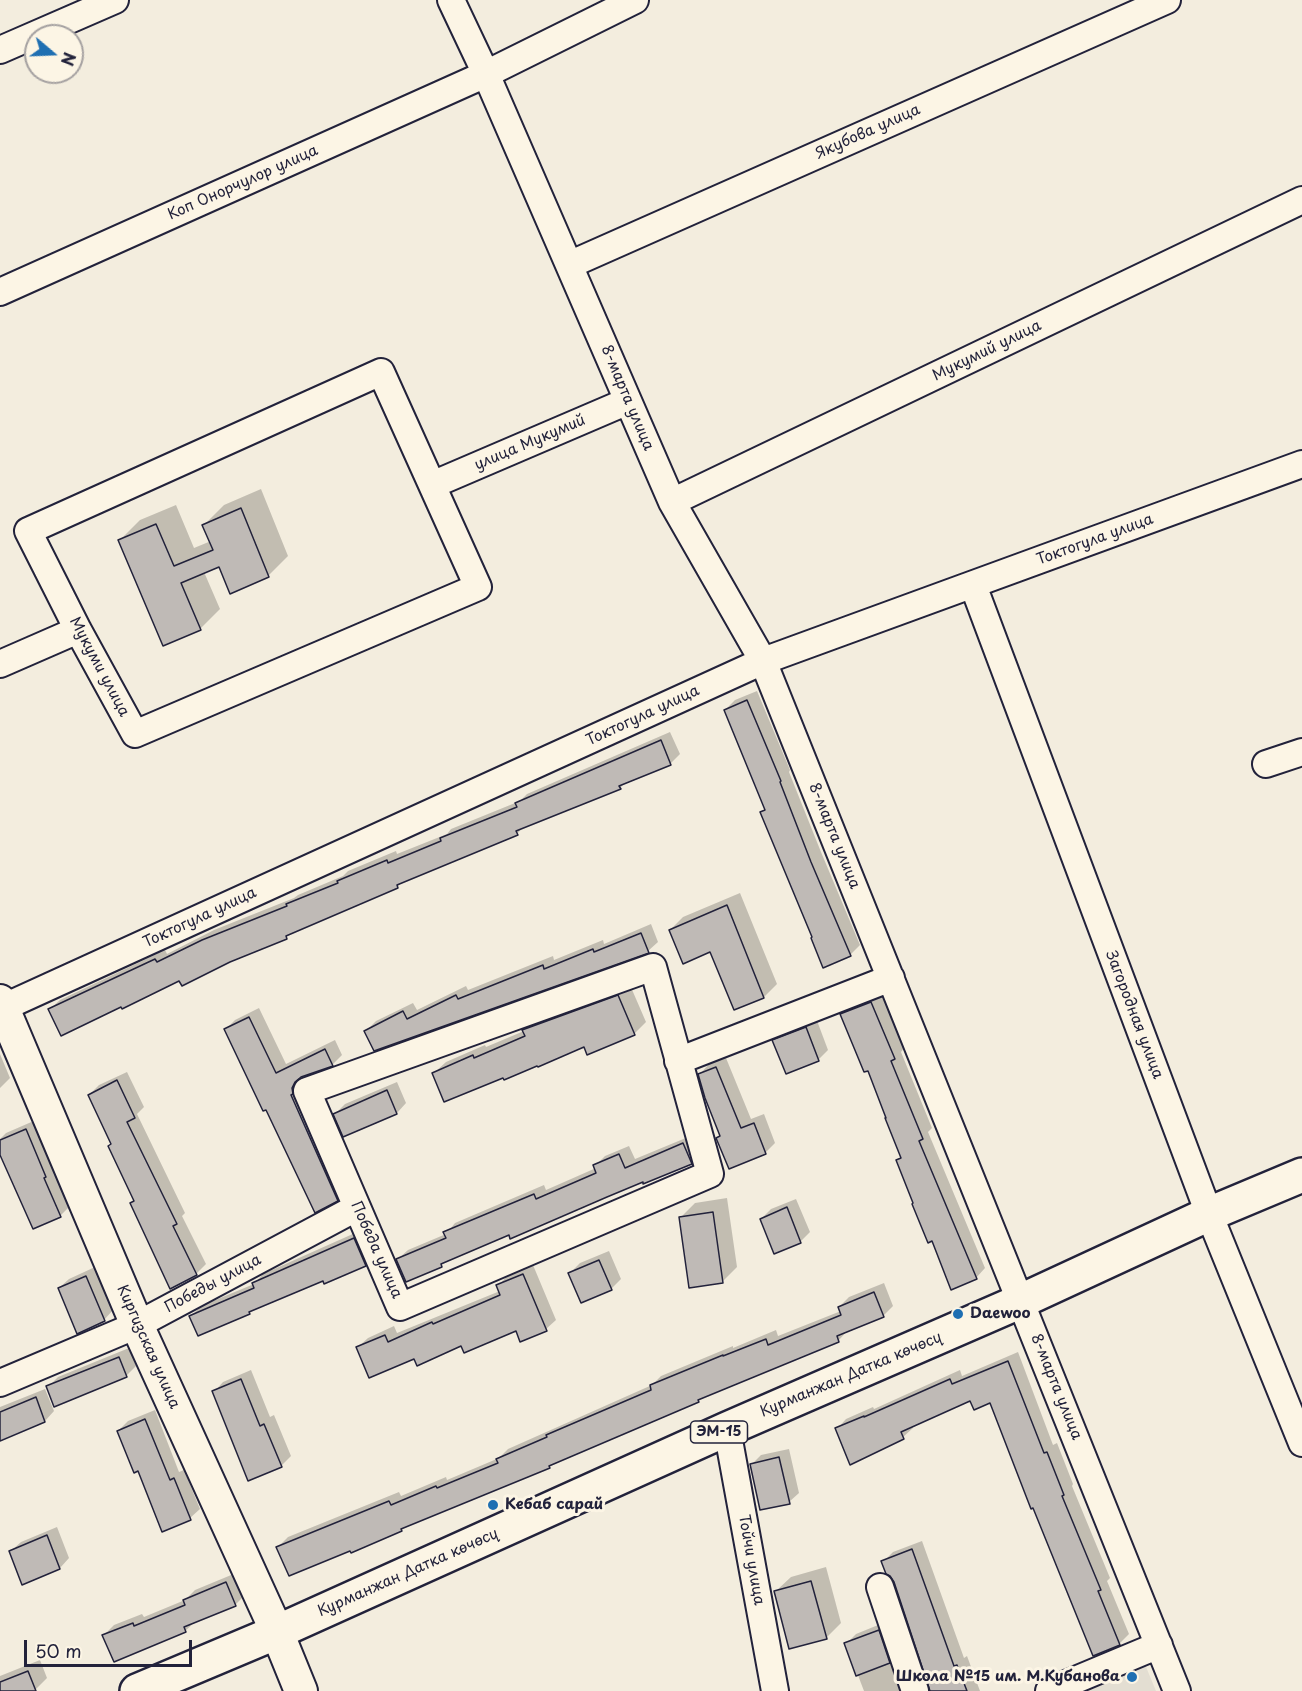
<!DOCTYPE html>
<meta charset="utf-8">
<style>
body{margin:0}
#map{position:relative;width:1302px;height:1691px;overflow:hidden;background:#f3edde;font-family:"Playpen Sans",sans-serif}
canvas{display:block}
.north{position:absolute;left:24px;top:24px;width:60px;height:60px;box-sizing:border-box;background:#fcf5e5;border:2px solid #a5a1a1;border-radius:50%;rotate:109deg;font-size:16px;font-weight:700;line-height:24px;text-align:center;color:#22223b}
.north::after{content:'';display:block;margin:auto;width:21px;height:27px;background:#1f6fb2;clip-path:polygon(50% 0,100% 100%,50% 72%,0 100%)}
.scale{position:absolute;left:24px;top:1640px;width:168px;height:27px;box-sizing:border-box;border:3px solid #22223b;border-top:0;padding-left:8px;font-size:18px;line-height:21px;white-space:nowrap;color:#22223b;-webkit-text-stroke:4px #fcf5e5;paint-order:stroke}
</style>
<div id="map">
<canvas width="1302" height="1691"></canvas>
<div class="north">N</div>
<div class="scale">50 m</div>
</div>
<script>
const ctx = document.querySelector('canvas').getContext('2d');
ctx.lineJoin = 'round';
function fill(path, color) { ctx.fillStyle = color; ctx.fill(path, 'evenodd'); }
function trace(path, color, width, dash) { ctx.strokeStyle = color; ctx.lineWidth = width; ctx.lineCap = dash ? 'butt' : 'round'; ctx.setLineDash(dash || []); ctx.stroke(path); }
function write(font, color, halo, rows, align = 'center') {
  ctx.font = font + ' "Playpen Sans",sans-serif'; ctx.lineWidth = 6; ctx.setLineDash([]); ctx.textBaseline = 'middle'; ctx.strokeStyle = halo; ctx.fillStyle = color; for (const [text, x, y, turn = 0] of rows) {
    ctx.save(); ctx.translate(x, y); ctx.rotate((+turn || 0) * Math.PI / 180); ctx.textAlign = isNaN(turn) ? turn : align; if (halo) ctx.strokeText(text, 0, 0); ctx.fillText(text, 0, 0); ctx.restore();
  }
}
fill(new Path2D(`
 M 1144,1662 L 1156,1691 L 1082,1691 Z`), '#e3ded2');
fill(new Path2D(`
 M 261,489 L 288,556 L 268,576 L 220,565 L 204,572 L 220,609 L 200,629 L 120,540 L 140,520 L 176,505 L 194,548 L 211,541 L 204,525 L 224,505 Z
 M 757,691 L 790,770 L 789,772 L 821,852 L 860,945 L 850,955 L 814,937 L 762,812 L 766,808 L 725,710 L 735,700 Z
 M 670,732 L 680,754 L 670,764 L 625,783 L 620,788 L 524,826 L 517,834 L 403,881 L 397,887 L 292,932 L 286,937 L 180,979 L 50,1009 L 60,1000 L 165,950 L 167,954 L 214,930 L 294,898 L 298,895 L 343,876 L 348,871 L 396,851 L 397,854 L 447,834 L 451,829 L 520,801 L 527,794 Z
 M 740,893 L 777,984 L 764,997 L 735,1009 L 711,950 L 670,930 L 683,917 Z
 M 651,924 L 658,942 L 648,951 L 366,1031 L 376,1021 L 413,1003 L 417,1010 L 466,986 L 468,990 L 553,956 L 554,960 L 603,940 L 604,944 Z
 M 630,985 L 646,1022 L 634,1034 L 585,1045 L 434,1073 L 446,1062 L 485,1045 L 486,1047 L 524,1031 L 535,1019 Z
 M 881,993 L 904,1048 L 901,1052 L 932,1128 L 928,1132 L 985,1268 L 976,1278 L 933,1239 L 897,1160 L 902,1156 L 868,1069 L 842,1014 L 852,1004 Z
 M 259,1008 L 286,1064 L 335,1040 L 342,1055 L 332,1065 L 302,1075 L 301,1077 L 302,1083 L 347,1190 L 337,1199 L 267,1108 L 225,1030 L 235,1020 Z
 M 816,1018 L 828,1050 L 819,1059 L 787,1072 L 774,1041 L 784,1031 Z
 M 0,1054 L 10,1078 L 0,1088 Z
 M 726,1058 L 751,1119 L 764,1114 L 775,1143 L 765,1153 L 721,1135 L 700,1074 L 709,1064 Z
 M 127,1072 L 144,1107 L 137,1114 L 185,1213 L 182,1216 L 206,1264 L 196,1274 L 135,1200 L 113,1143 L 89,1095 L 99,1085 Z
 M 397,1082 L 406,1103 L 397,1113 L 344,1135 L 335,1114 L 345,1104 Z
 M 36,1120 L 70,1206 L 60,1216 L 0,1151 L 0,1139 L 6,1133 Z
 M 693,1135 L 701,1153 L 691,1163 L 510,1233 L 448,1259 L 441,1265 L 398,1259 L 408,1250 L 446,1234 L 455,1223 L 544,1185 L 546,1190 L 596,1168 L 595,1166 L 605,1156 L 629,1146 L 635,1159 Z
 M 727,1198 L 737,1267 L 722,1282 L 680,1218 L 695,1203 Z
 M 796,1199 L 810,1232 L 800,1242 L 761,1219 L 771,1209 Z
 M 364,1229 L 375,1255 L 365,1265 L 323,1279 L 254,1308 L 249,1313 L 191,1316 L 201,1306 L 254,1284 L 263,1274 Z
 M 609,1251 L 621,1279 L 611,1289 L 570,1273 L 580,1263 Z
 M 533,1265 L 556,1320 L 546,1329 L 521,1340 L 516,1329 L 414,1357 L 358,1347 L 368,1338 L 394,1326 L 397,1333 L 500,1291 L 498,1286 L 507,1276 Z
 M 95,1267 L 113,1310 L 104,1320 L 59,1288 L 69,1279 Z
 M 884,1283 L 893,1306 L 884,1315 L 848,1330 L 839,1340 L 702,1397 L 698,1401 L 554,1462 L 549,1467 L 406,1525 L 401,1530 L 278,1547 L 288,1537 L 399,1492 L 401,1496 L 446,1477 L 447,1480 L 499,1458 L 508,1449 L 652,1385 L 661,1376 L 733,1346 L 733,1348 L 776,1330 L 778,1336 L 841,1311 L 839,1307 L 849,1297 Z
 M 129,1348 L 136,1366 L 126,1376 L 48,1387 L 58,1377 Z
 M 1018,1352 L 1053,1445 L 1057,1443 L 1073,1484 L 1072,1486 L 1110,1578 L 1107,1581 L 1129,1634 L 1119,1644 L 991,1401 L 971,1399 L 912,1425 L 913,1428 L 903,1437 L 851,1463 L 837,1429 L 846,1419 L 873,1407 L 874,1409 L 960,1370 L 962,1376 Z
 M 251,1370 L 270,1417 L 274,1415 L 291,1456 L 281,1466 L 214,1392 L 223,1382 Z
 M 45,1389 L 54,1411 L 45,1421 L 0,1439 L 0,1407 Z
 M 155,1410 L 179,1472 L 184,1470 L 200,1509 L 190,1518 L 139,1469 L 118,1431 L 128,1421 Z
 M 789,1449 L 799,1493 L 789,1502 L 752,1464 L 761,1455 Z
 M 57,1527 L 69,1558 L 60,1568 L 23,1583 L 11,1551 L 21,1542 Z
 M 922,1541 L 964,1658 L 967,1656 L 980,1691 L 931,1691 L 896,1582 L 883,1562 L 893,1552 Z
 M 826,1567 L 841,1623 L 826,1638 L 776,1591 L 791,1577 Z
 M 236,1573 L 245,1595 L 235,1605 L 195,1622 L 185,1631 L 104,1635 L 114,1625 L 142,1614 L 144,1617 L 185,1600 L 195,1590 Z
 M 888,1621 L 913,1691 L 864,1691 L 846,1644 L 856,1634 Z
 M 40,1660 L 47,1678 L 35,1690 L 0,1691 L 0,1676 Z`), '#0003');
const building = new Path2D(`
 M 241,508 L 269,577 L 230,594 L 219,567 L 181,583 L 201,630 L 163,646 L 118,540 L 156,524 L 174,566 L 213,550 L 202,525 Z
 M 747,700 L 781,781 L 780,782 L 811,862 L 851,956 L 823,968 L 811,938 L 812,937 L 760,812 L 765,810 L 724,710 Z
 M 661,740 L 671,765 L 619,786 L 621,789 L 516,831 L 518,835 L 397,885 L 398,888 L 286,936 L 287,939 L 230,962 L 182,986 L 179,981 L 122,1009 L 121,1007 L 61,1036 L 48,1009 L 155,959 L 157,962 L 202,940 L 287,906 L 286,904 L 338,883 L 337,881 L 387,860 L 388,863 L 441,841 L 440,838 L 517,807 L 515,803 Z
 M 727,905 L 764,998 L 734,1010 L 710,952 L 683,964 L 669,930 Z
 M 641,933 L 649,953 L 374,1051 L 364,1031 L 403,1011 L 407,1019 L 456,995 L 458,999 L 543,965 L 544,969 L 593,949 L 594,952 Z
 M 618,995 L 635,1035 L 587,1055 L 584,1047 L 538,1067 L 537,1066 L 504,1080 L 503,1078 L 444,1102 L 432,1073 L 473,1055 L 474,1058 L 525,1036 L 522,1030 Z
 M 871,1002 L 895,1059 L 891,1061 L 923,1139 L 919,1141 L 977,1279 L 951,1290 L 932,1241 L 928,1243 L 912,1204 L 913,1203 L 896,1160 L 901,1158 L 885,1118 L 886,1118 L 868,1071 L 864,1072 L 840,1014 Z
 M 249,1017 L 276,1073 L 325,1049 L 333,1066 L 301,1077 L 295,1082 L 292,1088 L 293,1094 L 291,1095 L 338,1201 L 315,1213 L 266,1110 L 263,1111 L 224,1029 Z
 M 806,1027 L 819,1061 L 786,1074 L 772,1040 Z
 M 716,1067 L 741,1128 L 754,1123 L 766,1154 L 729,1169 L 716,1138 L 720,1136 L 705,1098 L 698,1074 Z
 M 117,1080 L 135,1118 L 127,1122 L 177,1224 L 173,1226 L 197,1275 L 170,1289 L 130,1203 L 134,1201 L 108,1146 L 111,1144 L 88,1095 Z
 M 387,1090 L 397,1114 L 343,1137 L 333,1114 Z
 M 26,1129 L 46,1177 L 44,1178 L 61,1217 L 33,1229 L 0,1155 L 0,1140 Z
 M 683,1143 L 692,1164 L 643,1184 L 643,1182 L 607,1197 L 510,1239 L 509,1235 L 441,1264 L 442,1267 L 406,1282 L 396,1259 L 446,1238 L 443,1232 L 534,1194 L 536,1199 L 596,1173 L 593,1165 L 619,1154 L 625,1168 Z
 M 787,1207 L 801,1243 L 774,1254 L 760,1219 Z
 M 713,1212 L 723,1283 L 689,1288 L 679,1217 Z
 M 354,1238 L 366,1266 L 324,1284 L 323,1281 L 249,1312 L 250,1314 L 198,1336 L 189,1316 L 254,1288 L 252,1283 Z
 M 599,1260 L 612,1290 L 581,1303 L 568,1273 Z
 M 523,1274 L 547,1331 L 520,1342 L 516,1331 L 464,1353 L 461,1346 L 417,1366 L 414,1359 L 369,1378 L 356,1347 L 385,1335 L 388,1342 L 432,1322 L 433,1324 L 500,1295 L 496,1285 Z
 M 86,1276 L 105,1321 L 77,1334 L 58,1288 Z
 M 874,1292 L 884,1317 L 837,1336 L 839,1342 L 698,1400 L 699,1402 L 549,1466 L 550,1468 L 401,1529 L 402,1531 L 351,1553 L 350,1551 L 289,1576 L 276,1547 L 389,1501 L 391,1505 L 436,1486 L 437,1488 L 498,1463 L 496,1459 L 547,1437 L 546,1435 L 651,1390 L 650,1385 L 723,1355 L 723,1356 L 766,1339 L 768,1345 L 841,1315 L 838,1307 Z
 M 119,1357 L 127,1377 L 54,1407 L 46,1386 Z
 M 1008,1361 L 1044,1453 L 1047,1452 L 1064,1495 L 1062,1496 L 1101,1590 L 1098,1591 L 1120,1645 L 1093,1656 L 1033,1508 L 1031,1509 L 990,1403 L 974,1410 L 970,1401 L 901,1432 L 904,1439 L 850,1465 L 835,1428 L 864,1416 L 864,1417 L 950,1379 L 952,1384 Z
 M 241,1379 L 260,1426 L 264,1424 L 282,1467 L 248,1481 L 212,1391 Z
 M 36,1397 L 45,1422 L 0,1441 L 0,1412 Z
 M 145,1419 L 170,1480 L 174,1478 L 191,1520 L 162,1532 L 138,1471 L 134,1473 L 117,1431 Z
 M 779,1457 L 790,1504 L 760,1510 L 750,1464 Z
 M 47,1535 L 60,1569 L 22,1585 L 9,1551 Z
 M 912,1549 L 954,1666 L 957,1665 L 967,1691 L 930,1691 L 894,1582 L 890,1576 L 886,1574 L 881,1561 Z
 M 811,1581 L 827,1639 L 789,1649 L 774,1591 Z
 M 226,1582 L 236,1606 L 184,1627 L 186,1632 L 114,1662 L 102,1635 L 133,1623 L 134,1626 L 185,1605 L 183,1600 Z
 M 879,1630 L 890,1663 L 856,1676 L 844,1643 Z
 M 28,1671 L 36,1691 L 0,1691 L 0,1682 Z`);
fill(building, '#bfbab6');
trace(building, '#22223b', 1.5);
const minor = new Path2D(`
 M 451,0 L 486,74 L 672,502 L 763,661 L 1177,1691
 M 0,50 L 115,0
 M 569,265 L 1167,0
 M 0,292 L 486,74 L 635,0
 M 381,372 L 478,587 L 135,734 L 78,630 L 28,531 Z
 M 432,485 L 628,401
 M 672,502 L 1302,200
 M 973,585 L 1209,1214 L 1302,1443
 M 0,664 L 78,630
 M 1266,764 L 1302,752
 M 653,967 L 710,1174 L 400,1307 L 307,1091 Z
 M 0,1009 L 763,661 L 1302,464
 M 678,1061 L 891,978
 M 0,1383 L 137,1325 L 356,1208
 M 727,1429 L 775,1691
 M 880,1587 L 915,1691
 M 1049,1691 L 1159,1645`);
const tertiary = new Path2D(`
 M 0,1001 L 137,1325 L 277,1632 L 301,1691`);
const primary = new Path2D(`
 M 137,1691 L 277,1632 L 727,1429 L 1021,1301 L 1209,1214 L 1302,1175`);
trace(minor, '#22223b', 30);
trace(tertiary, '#22223b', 36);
trace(primary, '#22223b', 38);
trace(minor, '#fcf5e5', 26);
trace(tertiary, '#fcf5e5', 32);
trace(primary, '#fcf5e5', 33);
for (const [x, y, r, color] of [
 [958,1314,6,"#1f6fb2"],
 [493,1505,6,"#1f6fb2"],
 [1132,1677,6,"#1f6fb2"]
]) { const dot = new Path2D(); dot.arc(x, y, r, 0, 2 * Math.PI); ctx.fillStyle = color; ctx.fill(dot); trace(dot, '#fcf5e5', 2); }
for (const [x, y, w] of [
 [719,1432,57]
]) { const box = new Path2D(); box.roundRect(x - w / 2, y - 11, w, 22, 4.5); ctx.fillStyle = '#fcf5e5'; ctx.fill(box); trace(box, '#22223b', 1.5); }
write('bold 14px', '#22223b', null, [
 ["ЭМ-15",719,1432]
]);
write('15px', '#22223b', '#fcf5e5', [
 ["Якубова улица",868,132,-24],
 ["Коп Онорчулор улица",243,183,-24],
 ["Мукумий улица",987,351,-26],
 ["8-марта улица",627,398,67],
 ["улица Мукумий",530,443,-23],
 ["Токтогула улица",1095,540,-20],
 ["Мукуми улица",99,667,62],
 ["Токтогула улица",643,716,-25],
 ["8-марта улица",834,836,68],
 ["Токтогула улица",200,918,-25],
 ["Загородная улица",1134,1015,69],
 ["Победа улица",376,1250,66],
 ["Победы улица",213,1284,-28],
 ["Киргизская улица",148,1347,66],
 ["Курманжан Датка көчөсү",851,1375,-23],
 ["8-марта улица",1056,1387,68],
 ["Тойчи улица",751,1560,80],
 ["Курманжан Датка көчөсү",408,1573,-24]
]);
write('bold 15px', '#22223b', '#fcf5e5', [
 ["Daewoo",970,1314],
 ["Кебаб сарай",505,1505],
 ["Школа №15 им. М.Кубанова",1120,1677,"right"]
], 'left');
</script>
